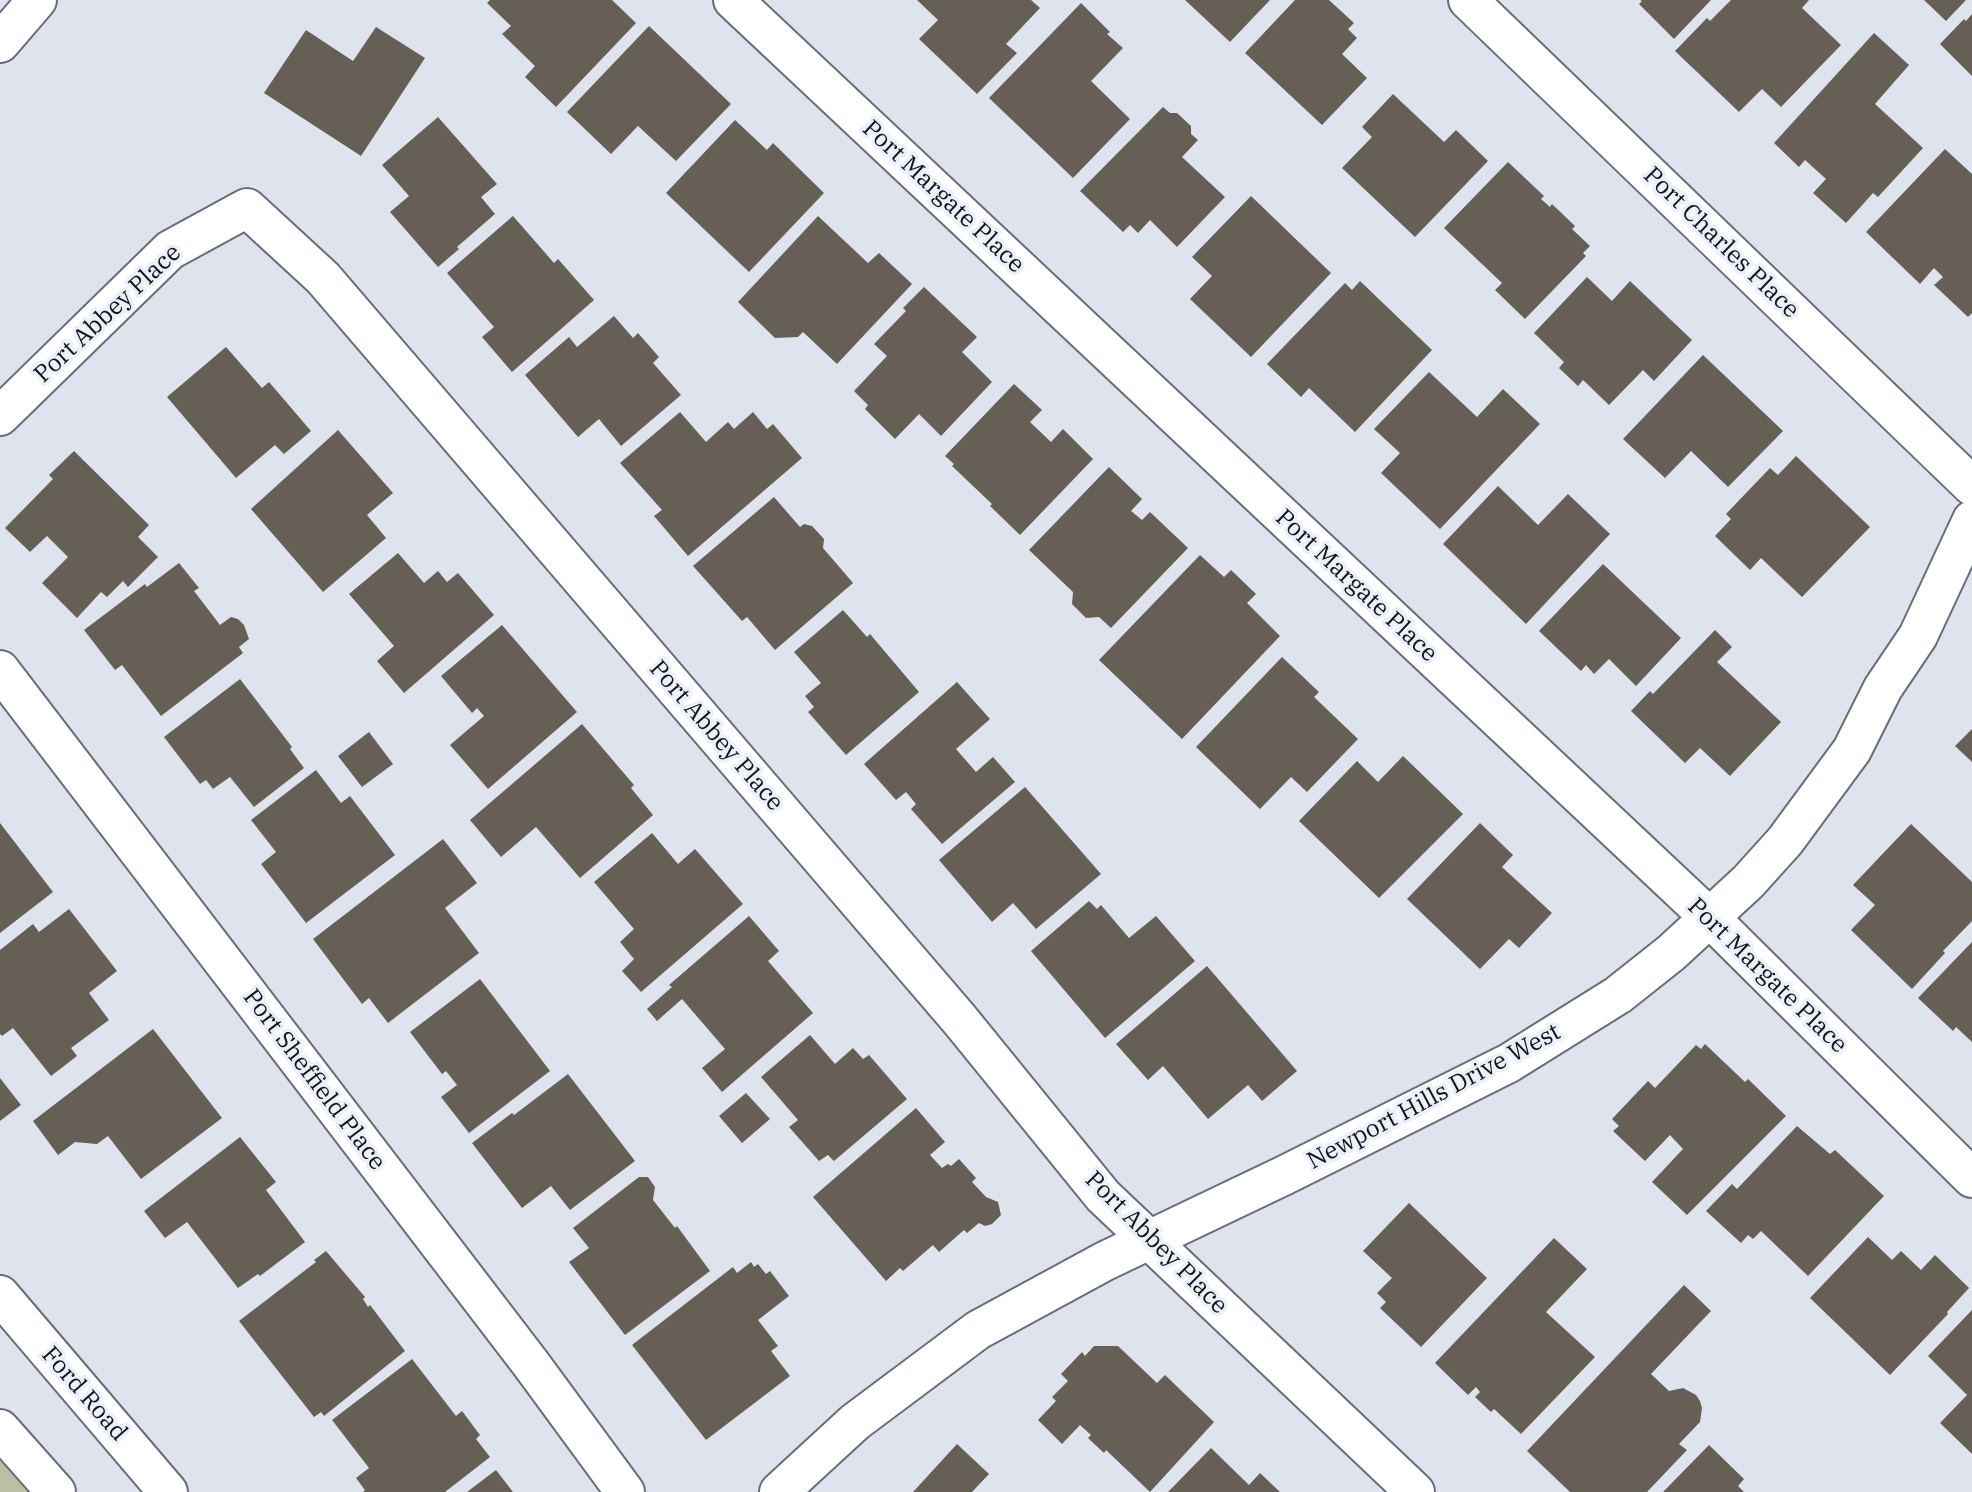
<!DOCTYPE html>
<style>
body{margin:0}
canvas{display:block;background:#dee3ee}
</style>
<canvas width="1972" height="1492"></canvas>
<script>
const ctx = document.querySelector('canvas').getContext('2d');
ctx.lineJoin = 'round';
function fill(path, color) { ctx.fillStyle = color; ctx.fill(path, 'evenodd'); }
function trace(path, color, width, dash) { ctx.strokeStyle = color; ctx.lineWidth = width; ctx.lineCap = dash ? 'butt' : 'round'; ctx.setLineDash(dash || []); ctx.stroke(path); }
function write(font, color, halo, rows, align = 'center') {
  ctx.font = font + ' "IBM Plex Serif",serif'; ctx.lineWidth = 7; ctx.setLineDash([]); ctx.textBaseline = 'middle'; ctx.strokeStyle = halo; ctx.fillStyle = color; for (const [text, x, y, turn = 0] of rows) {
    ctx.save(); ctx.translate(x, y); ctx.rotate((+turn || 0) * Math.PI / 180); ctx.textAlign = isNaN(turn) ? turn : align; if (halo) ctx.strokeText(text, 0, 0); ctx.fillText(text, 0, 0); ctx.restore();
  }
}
fill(new Path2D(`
 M 0,1451 L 34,1492 L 0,1492 Z`), '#bdbfa5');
fill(new Path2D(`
 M 490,0 L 612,0 L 636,23 L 556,107 L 525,77 L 535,66 L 502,34 L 511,26 L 487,3 Z
 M 917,0 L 1031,0 L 1040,8 L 1006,44 L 1017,53 L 977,94 L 919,39 L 938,20 Z
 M 1185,0 L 1270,0 L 1230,42 Z
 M 1295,0 L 1329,0 L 1354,23 L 1348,29 L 1357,38 L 1342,54 L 1367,78 L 1322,125 L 1245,53 Z
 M 1640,0 L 1711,0 L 1674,39 L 1639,4 L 1642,1 Z
 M 1731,0 L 1809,0 L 1802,8 L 1841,45 L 1781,107 L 1762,89 L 1739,112 L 1675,51 L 1707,18 L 1710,21 Z
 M 1924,0 L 1966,0 L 1946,21 Z
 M 1081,3 L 1110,32 L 1107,34 L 1123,48 L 1091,81 L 1130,119 L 1073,178 L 989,98 Z
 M 1972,14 L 1972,76 L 1940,44 L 1964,19 L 1966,21 Z
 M 649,26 L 731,104 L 676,161 L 638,126 L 611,154 L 567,112 Z
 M 376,27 L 425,58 L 361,156 L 264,93 L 306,30 L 353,61 Z
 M 1874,33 L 1909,65 L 1875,104 L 1923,148 L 1878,197 L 1873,193 L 1846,223 L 1813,193 L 1826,179 L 1805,160 L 1799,167 L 1774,143 Z
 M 1393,94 L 1444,142 L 1456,130 L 1488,161 L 1415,237 L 1342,168 L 1372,137 L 1362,127 Z
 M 1163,107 L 1170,113 L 1177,113 L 1191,126 L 1191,134 L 1198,140 L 1182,157 L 1225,197 L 1177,247 L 1150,220 L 1138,233 L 1130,225 L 1123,232 L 1080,191 Z
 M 438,117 L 497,184 L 481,197 L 495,214 L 457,247 L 459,249 L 438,267 L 390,212 L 409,196 L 382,165 Z
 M 735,120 L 767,150 L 773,143 L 824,193 L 749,272 L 666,193 Z
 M 1945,149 L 1972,174 L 1972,313 L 1968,317 L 1934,285 L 1943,277 L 1934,268 L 1920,284 L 1866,232 Z
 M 1508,162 L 1544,196 L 1541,199 L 1550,207 L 1552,204 L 1575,226 L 1572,229 L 1590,246 L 1583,253 L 1586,256 L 1525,319 L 1495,290 L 1502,283 L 1444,228 Z
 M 1251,196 L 1331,273 L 1251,357 L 1190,299 L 1212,276 L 1192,257 Z
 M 513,216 L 554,263 L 558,259 L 594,300 L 512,372 L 482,337 L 494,327 L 447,273 Z
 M 818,216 L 868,263 L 879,253 L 912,284 L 837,364 L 803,332 L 798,337 L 775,338 L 738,302 Z
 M 1587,277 L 1612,301 L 1630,281 L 1692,340 L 1654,381 L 1643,370 L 1609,405 L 1583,380 L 1578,386 L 1559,368 L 1564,362 L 1534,333 Z
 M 1360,281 L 1432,350 L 1355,432 L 1309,388 L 1301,397 L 1267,364 L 1345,283 L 1352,290 Z
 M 924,287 L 977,337 L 962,352 L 992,382 L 941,436 L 919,414 L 895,439 L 865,409 L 868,405 L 854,391 L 887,356 L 874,344 L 906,311 L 903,308 Z
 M 614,316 L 633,338 L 638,333 L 659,357 L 653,363 L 681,395 L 621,446 L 599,419 L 578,437 L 525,375 L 569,337 L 577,347 Z
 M 226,347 L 262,388 L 269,382 L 311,431 L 284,454 L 275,445 L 236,478 L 167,397 Z
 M 1703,355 L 1783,431 L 1728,487 L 1691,451 L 1665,478 L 1623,439 Z
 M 1429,372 L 1477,417 L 1503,389 L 1540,424 L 1440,529 L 1381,473 L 1400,453 L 1374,429 Z
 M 1014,384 L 1042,410 L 1030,422 L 1051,442 L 1063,429 L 1093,459 L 1020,535 L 990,506 L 992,504 L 952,466 L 954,464 L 945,456 Z
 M 680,412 L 706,442 L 728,422 L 734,429 L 753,412 L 767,429 L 773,424 L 802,458 L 688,556 L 654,516 L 662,510 L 620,463 Z
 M 338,430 L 393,493 L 367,515 L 386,538 L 323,592 L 251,509 Z
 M 74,451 L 149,525 L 138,537 L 158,557 L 128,587 L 123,581 L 107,597 L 101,592 L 77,618 L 42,583 L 68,557 L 47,536 L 30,552 L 5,528 L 53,479 L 49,475 Z
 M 1796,456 L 1870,527 L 1802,597 L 1761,558 L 1750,570 L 1715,536 L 1731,519 L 1726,514 L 1770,468 L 1778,475 Z
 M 1109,467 L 1142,499 L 1131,511 L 1142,520 L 1150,512 L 1188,548 L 1111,628 L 1099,617 L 1086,618 L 1072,604 L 1073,592 L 1029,550 Z
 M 1498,486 L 1538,525 L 1568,494 L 1610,534 L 1526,624 L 1443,544 Z
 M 774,497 L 800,527 L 804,524 L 812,526 L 824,539 L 823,548 L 853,583 L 775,650 L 747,617 L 742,621 L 693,566 Z
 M 398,553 L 424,583 L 438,571 L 447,582 L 458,573 L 494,615 L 404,693 L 377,661 L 394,646 L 349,594 Z
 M 1200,555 L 1224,577 L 1231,570 L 1256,594 L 1247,603 L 1280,636 L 1182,739 L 1099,660 Z
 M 179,563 L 199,588 L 194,591 L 220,625 L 231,617 L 238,619 L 244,625 L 249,639 L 239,647 L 243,653 L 161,716 L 122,665 L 115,670 L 84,630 L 145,584 L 147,587 Z
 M 1603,564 L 1681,638 L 1636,686 L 1609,659 L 1594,674 L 1586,665 L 1581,671 L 1539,631 Z
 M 843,610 L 867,637 L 870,634 L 919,692 L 846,755 L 808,712 L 814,707 L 805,696 L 821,683 L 794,652 Z
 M 502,625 L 577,712 L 488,789 L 450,745 L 484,716 L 477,708 L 472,713 L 441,676 Z
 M 1715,630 L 1732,647 L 1717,662 L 1781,722 L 1730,776 L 1700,748 L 1685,763 L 1631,711 L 1650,691 L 1653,694 Z
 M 1282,657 L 1319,692 L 1314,697 L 1358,739 L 1307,792 L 1291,777 L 1260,809 L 1196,747 Z
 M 240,679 L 292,747 L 290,749 L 304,768 L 254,807 L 230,777 L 213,789 L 206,780 L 200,784 L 164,737 Z
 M 957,682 L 990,719 L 956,749 L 976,772 L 993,757 L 1015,782 L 942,844 L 911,809 L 916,804 L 906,792 L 896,800 L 864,764 Z
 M 582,724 L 634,785 L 631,788 L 653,815 L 580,878 L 536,827 L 501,857 L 470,820 Z
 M 1972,729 L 1972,762 L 1955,746 Z
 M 369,732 L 393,764 L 362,787 L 338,756 Z
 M 1403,756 L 1463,814 L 1379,898 L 1299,821 L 1357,761 L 1378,782 Z
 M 316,770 L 341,803 L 350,796 L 395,855 L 306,923 L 261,864 L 276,852 L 251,820 Z
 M 1025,787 L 1101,874 L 1036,929 L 1013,903 L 992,922 L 939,860 Z
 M 0,823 L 53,892 L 0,933 Z
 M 1480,823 L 1513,855 L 1502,867 L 1552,913 L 1519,948 L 1509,939 L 1480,969 L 1407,899 Z
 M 1911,824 L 1972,882 L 1972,921 L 1943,951 L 1945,953 L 1912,989 L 1851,930 L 1875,905 L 1853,885 Z
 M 652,833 L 678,864 L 695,849 L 743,904 L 641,992 L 622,971 L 634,959 L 620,942 L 634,929 L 594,882 Z
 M 443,839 L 477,883 L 445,908 L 479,953 L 388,1023 L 369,998 L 362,1004 L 313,939 Z
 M 1089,901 L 1097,909 L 1101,905 L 1129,938 L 1156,916 L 1195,961 L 1105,1038 L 1031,951 Z
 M 69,909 L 117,971 L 89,993 L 109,1020 L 71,1048 L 77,1056 L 51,1076 L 13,1028 L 2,1036 L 0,1034 L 0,950 L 33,924 L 39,932 Z
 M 749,916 L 779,951 L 768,961 L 813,1013 L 722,1092 L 702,1068 L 725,1049 L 682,999 L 657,1021 L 647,1009 L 672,987 L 669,985 Z
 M 1972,942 L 1972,1042 L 1956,1027 L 1953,1031 L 1918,998 Z
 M 1207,966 L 1297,1071 L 1262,1101 L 1248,1085 L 1208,1119 L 1163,1066 L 1148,1080 L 1116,1044 Z
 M 480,979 L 550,1071 L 469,1133 L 441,1097 L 457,1085 L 446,1071 L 442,1074 L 410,1032 Z
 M 153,1029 L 222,1118 L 141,1179 L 108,1136 L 97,1144 L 75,1142 L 58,1155 L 33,1121 Z
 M 810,1035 L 835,1064 L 853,1048 L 863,1059 L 869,1055 L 907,1099 L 834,1161 L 828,1155 L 819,1161 L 789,1127 L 798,1120 L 761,1077 Z
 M 1705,1044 L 1745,1082 L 1748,1079 L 1786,1116 L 1687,1215 L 1652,1182 L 1683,1149 L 1670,1135 L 1645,1161 L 1613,1131 L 1619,1126 L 1612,1119 L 1648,1081 L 1655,1088 L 1696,1045 L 1701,1049 Z
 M 568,1074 L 635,1161 L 570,1210 L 551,1186 L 522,1208 L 472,1143 L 512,1113 L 514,1115 Z
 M 0,1078 L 21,1105 L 0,1121 Z
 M 746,1093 L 770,1119 L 742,1143 L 719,1116 Z
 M 916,1108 L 945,1142 L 930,1155 L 942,1168 L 948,1164 L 951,1166 L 959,1159 L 976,1178 L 972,1182 L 986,1197 L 998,1202 L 1001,1215 L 992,1224 L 985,1226 L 979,1223 L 967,1233 L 964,1230 L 939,1252 L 933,1245 L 903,1271 L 900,1268 L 886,1281 L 813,1197 Z
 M 1797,1126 L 1830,1154 L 1835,1150 L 1884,1196 L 1808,1276 L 1761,1231 L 1753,1239 L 1748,1235 L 1741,1243 L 1706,1211 L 1732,1184 L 1737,1189 Z
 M 240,1137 L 276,1182 L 266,1190 L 305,1242 L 260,1276 L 258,1274 L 238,1288 L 187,1222 L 165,1238 L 144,1211 Z
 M 639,1177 L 648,1177 L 655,1187 L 653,1200 L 675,1228 L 677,1226 L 710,1271 L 625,1335 L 569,1262 L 589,1248 L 573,1228 Z
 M 1409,1203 L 1487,1278 L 1421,1347 L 1380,1308 L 1386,1302 L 1377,1293 L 1392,1278 L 1363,1251 Z
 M 1868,1237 L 1892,1260 L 1901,1251 L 1921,1270 L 1935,1255 L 1969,1288 L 1947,1312 L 1948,1314 L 1890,1375 L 1810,1298 Z
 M 1554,1238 L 1587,1269 L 1546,1312 L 1595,1357 L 1521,1434 L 1494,1409 L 1491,1412 L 1475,1397 L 1480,1392 L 1476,1387 L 1468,1395 L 1435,1363 Z
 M 326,1251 L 365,1297 L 363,1299 L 368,1307 L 370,1305 L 405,1351 L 324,1416 L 321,1412 L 314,1417 L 239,1321 L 316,1262 L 314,1260 Z
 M 751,1262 L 754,1267 L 758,1264 L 766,1274 L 770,1271 L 789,1296 L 758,1320 L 778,1346 L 771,1351 L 790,1376 L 706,1440 L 632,1345 L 733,1267 L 737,1273 Z
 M 1684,1285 L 1711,1311 L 1651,1374 L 1669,1391 L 1683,1388 L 1696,1395 L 1700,1401 L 1702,1408 L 1700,1422 L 1679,1444 L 1687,1450 L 1647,1492 L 1570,1492 L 1527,1451 Z
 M 1972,1310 L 1972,1454 L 1940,1423 L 1967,1395 L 1928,1356 Z
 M 1094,1346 L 1118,1346 L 1157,1383 L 1165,1375 L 1214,1422 L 1150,1492 L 1106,1450 L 1104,1453 L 1088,1438 L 1091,1435 L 1080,1425 L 1062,1444 L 1038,1420 L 1056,1401 L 1052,1397 L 1068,1381 L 1061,1374 L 1082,1352 L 1085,1356 Z
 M 412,1359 L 456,1416 L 462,1411 L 480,1435 L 476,1439 L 490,1457 L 445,1492 L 363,1492 L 365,1490 L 356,1478 L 369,1468 L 332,1420 Z
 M 957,1444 L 989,1474 L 972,1492 L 913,1492 Z
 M 1709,1445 L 1744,1479 L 1738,1486 L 1744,1492 L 1663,1492 Z
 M 1211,1448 L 1249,1485 L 1260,1473 L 1280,1492 L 1168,1492 Z
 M 496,1470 L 513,1492 L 467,1492 Z`), '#655f56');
const minor = new Path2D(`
 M 733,0 L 1710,918 L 1972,1178
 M 1468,0 L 1972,486
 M 0,43 L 37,0
 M 0,416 L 170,250 L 247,208 L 323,278 L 960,1020 L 1103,1196 L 1415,1492
 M 0,670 L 531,1364 L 625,1492
 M 0,1295 L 168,1492
 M 0,1429 L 56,1492
 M 779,1492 L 855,1422 L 978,1330 L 1105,1261 L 1285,1175 L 1509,1063 L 1618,995 L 1671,953 L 1748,882 L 1785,841 L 1852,750 L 1883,688 L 1918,636 L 1972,520`);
trace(minor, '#696d77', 42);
trace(minor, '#fff', 38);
write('24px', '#121418', '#ebf0fb', [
 ["Port Margate Place",943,197,43],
 ["Port Charles Place",1721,243,44],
 ["Port Abbey Place",108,314,-43],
 ["Port Margate Place",1356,586,43],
 ["Port Abbey Place",716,736,49],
 ["Port Margate Place",1767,976,44],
 ["Port Sheffield Place",314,1080,53],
 ["Newport Hills Drive West",1434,1097,-28],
 ["Port Abbey Place",1156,1243,45],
 ["Ford Road",84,1394,49]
]);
</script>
